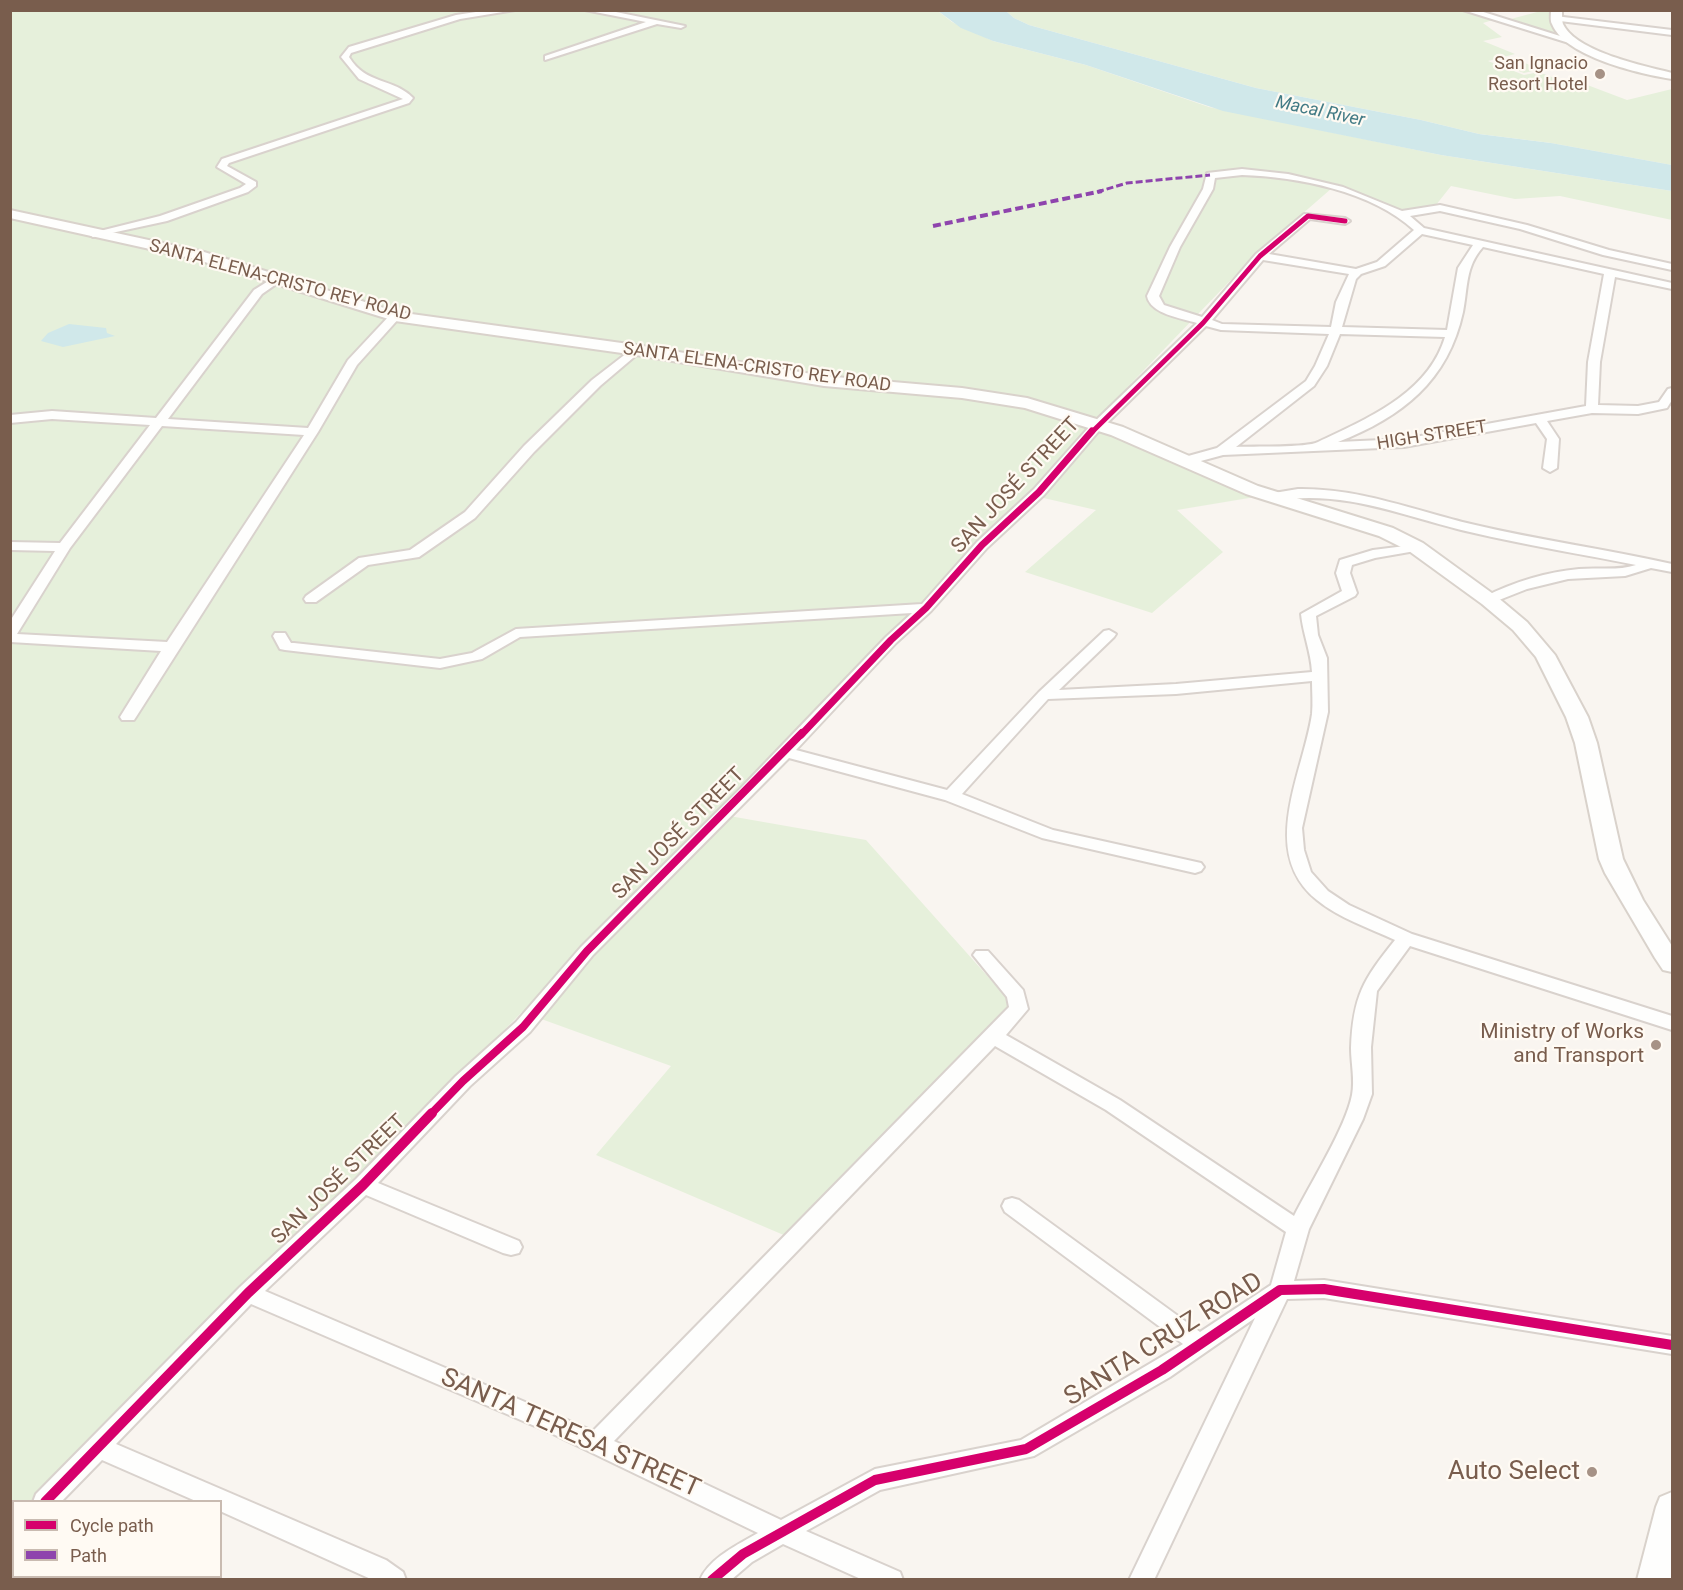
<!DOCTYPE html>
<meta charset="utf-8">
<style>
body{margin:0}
#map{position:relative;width:1683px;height:1590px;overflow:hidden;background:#f9f5f0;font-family:Roboto,sans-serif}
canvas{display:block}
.frame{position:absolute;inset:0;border:12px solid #795d4d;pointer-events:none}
.legend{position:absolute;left:12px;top:1500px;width:210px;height:78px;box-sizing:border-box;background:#fffaf3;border:2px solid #c9bbb1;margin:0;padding:8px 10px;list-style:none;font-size:18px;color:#795d4d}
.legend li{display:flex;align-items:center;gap:12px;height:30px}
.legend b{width:30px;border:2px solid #c9bbb1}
</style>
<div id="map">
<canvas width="1683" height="1590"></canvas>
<div class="frame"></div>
<ul class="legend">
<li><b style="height:8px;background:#d6006c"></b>Cycle path</li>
<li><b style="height:8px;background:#8e44ad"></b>Path</li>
</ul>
</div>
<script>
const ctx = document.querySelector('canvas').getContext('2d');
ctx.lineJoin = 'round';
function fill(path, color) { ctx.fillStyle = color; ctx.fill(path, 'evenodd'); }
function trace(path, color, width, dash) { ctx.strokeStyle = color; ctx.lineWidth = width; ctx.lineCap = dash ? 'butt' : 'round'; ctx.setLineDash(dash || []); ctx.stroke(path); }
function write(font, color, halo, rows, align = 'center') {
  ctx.font = font + ' Roboto,sans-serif'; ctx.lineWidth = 4.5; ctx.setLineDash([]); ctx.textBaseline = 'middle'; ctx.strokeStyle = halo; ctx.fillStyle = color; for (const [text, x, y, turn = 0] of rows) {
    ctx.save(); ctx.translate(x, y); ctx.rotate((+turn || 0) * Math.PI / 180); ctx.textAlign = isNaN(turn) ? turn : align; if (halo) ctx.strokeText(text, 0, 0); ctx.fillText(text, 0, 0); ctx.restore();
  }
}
fill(new Path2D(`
 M 11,11 L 938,11 L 952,22 L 993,41 L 1086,65 L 1209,107 L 1441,155 L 1672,191 L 1672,220 L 1560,196 L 1515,199 L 1451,186 L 1436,205 L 1403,211 L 1372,199 L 1332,188 L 1254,256 L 1090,426 L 1124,438 L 1255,497 L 1177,510 L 1223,552 L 1152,613 L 1025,572 L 1096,510 L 1026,494 L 718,814 L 866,840 L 1015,1007 L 786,1236 L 596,1155 L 671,1066 L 522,1012 L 43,1501 L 14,1502 L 13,1532 L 11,1535 Z
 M 1006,11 L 1474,11 L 1499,18 L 1483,23 L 1502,37 L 1483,41 L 1515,54 L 1488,61 L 1524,75 L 1539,72 L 1572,85 L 1582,83 L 1627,100 L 1672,89 L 1672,165 L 1551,143 L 1479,134 L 1421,120 L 1256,88 L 1029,25 L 1014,18 Z
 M 1541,11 L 1557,11 L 1555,21 L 1572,41 L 1507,20 Z
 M 1511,58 L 1541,69 L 1524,73 L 1494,62 Z`), '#e6f0db');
fill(new Path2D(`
 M 938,11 L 1006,11 L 1014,18 L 1029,25 L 1256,88 L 1421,120 L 1479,134 L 1551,143 L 1672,165 L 1672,191 L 1441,155 L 1223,111 L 1086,65 L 993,41 L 961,28 Z
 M 69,324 L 106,328 L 107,333 L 115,336 L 63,347 L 41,341 L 48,333 Z`), '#d0e8ea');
const minor = new Path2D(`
 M 489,10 L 515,10 L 460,19 L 351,53 L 349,57 C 366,85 394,78 413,98 L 409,103 L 229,163 L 227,166 L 256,182 L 256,186 L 248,192 L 167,221 L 93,237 L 88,234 L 160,216 L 240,188 L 246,184 L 217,167 L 222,159 L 403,99 L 359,79 L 341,57 L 349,47 L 456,15 Z
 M 585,10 L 606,10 L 685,26 L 681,28 L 657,24 L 545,60 L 545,56 L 646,22 Z
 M 1463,10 L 1477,10 L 1576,41 L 1569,43 Z
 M 1555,16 L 1672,30 L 1672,35 L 1552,20 Z
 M 1242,169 L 1288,174 L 1343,187 L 1402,211 L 1440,205 L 1527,225 L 1609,250 L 1672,264 L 1672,270 L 1603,255 L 1520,229 L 1440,211 L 1410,216 L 1424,228 L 1672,283 L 1672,289 L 1615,277 L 1600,362 L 1598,405 L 1638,406 L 1659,402 L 1668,389 L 1672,388 L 1672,400 L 1667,408 L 1638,414 L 1592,413 L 1547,421 L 1559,439 L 1557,468 L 1550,472 L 1543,468 L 1547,439 L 1536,423 L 1404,447 L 1223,455 L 1186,465 L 1181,464 L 1181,458 L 1217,448 L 1306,381 L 1315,366 L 1329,334 L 1221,330 L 1206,326 L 1098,432 L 1044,495 L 987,548 L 931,611 L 896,643 L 796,750 L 947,790 L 1039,692 L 1104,631 L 1109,630 L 1116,634 L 1114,637 L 1059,690 L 1176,684 L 1312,672 C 1311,652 1303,634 1301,614 L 1342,591 L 1336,573 L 1340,560 L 1373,550 L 1421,544 L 1421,550 L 1375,558 L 1352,565 L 1350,573 L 1357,593 L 1355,596 L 1316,616 L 1318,635 L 1327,658 L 1328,712 L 1302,828 L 1304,850 L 1311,872 L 1328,891 L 1349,905 L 1412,934 L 1672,1016 L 1672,1030 L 1410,946 L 1377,991 L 1371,1047 L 1372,1094 L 1363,1119 L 1309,1229 L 1294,1281 L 1324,1280 L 1672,1336 L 1672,1354 L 1324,1298 L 1287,1299 L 1154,1580 L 1129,1580 L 1255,1318 L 1170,1377 L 1034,1456 L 880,1490 L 806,1531 L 900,1572 L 903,1580 L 863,1580 L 783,1544 L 752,1562 L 731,1580 L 700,1580 C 709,1558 739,1544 758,1533 L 551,1433 L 251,1304 L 116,1444 L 386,1560 L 403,1572 L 406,1580 L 373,1580 L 220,1511 L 220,1502 L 198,1502 L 102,1460 L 61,1502 L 33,1502 L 36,1494 L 240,1287 L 356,1179 L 456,1076 L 516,1022 L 581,947 L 741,788 L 886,637 L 912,613 L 520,637 L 482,659 L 440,668 L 285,650 L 280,649 L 273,636 L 275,633 L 285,633 L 291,643 L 294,643 L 440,659 L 472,653 L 516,629 L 922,604 L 977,542 L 1034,489 L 1090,426 L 1197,323 C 1181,318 1150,314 1147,296 L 1170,247 L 1203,189 L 1207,173 ZM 1242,175 C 1299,177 1371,191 1414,230 L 1377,262 L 1356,269 L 1269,254 L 1310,219 L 1345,224 L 1350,221 L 1345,218 L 1304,214 L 1256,254 L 1202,317 L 1164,305 L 1159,296 L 1180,247 L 1213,189 L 1215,178 ZM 1422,234 L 1473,245 L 1458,268 L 1447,330 L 1342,327 L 1356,279 L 1361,274 L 1385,266 ZM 1483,247 L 1604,274 L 1588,362 L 1586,406 L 1404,439 L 1338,442 C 1402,417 1448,381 1463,312 C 1468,287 1465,267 1483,247 ZM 1263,260 L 1349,274 L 1336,302 L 1331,327 L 1222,324 L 1212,320 ZM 1340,334 L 1445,337 C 1428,394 1366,419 1318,442 C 1307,448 1252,446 1236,447 L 1314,386 L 1327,366 ZM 1312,681 C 1312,692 1313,703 1312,714 C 1303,774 1258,852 1317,900 C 1339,918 1369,928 1395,940 C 1363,980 1353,996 1351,1048 C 1351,1063 1355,1080 1352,1095 C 1346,1127 1310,1184 1294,1216 L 1120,1100 L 1006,1035 L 1028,1009 L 1023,990 L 988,951 L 976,951 L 973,955 L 1007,997 L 1009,1007 L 593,1431 L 265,1291 L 366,1195 L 503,1253 L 511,1255 L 519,1253 L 522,1247 L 519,1241 L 378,1183 L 470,1086 L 530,1032 L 593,955 L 789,758 L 945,800 L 1042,838 L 1195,873 L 1201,871 L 1204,867 L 1201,863 L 1053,830 L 962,794 L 1048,699 L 1176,694 ZM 995,1046 L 1106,1110 L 1286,1232 L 1271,1285 L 1200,1332 L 1019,1200 L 1012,1198 L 1005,1200 L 1002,1206 L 1005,1212 L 1183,1344 L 1021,1440 L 875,1469 L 781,1520 L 614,1441 Z
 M 278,275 L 283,278 L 282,280 L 262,294 L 168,419 L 308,428 L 348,360 L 391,314 L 401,316 L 357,365 L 318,432 L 136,717 L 134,720 L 122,720 L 120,717 L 161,651 L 10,642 L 10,621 L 55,551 L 10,550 L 10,542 L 60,543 L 150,425 L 52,419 L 10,423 L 10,415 L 52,411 L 156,418 L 254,290 ZM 162,426 L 304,435 L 167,642 L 17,634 L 70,548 Z
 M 636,346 L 640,348 L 640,352 L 600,386 L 534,452 L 475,518 L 419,557 L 368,565 L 316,602 L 306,602 L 304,599 L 306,596 L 359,558 L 410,550 L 465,512 L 524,446 L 592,380 Z
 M 1298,489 C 1359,488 1413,510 1471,524 C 1538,540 1606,549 1672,564 L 1672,572 L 1651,568 L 1625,576 L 1568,579 L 1527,589 L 1489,604 L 1482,600 L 1484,597 C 1514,582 1546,572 1579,569 C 1598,567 1618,571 1636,565 C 1581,554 1525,545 1470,532 C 1401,516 1346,489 1273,501 L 1266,497 L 1268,494 Z
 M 14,1524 L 14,1548 L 10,1549 L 10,1525 Z`);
const secondary = new Path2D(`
 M 1551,10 L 1562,10 C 1562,15 1562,21 1563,24 C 1576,52 1645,66 1672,73 L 1672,79 C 1641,74 1565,57 1552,24 C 1550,21 1551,15 1551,10 Z
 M 10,210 L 204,252 L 397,312 L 636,345 L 824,376 L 962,388 L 1027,398 L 1123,427 L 1258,486 L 1393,528 L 1423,543 L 1496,596 L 1527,622 L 1555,655 L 1588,717 L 1597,743 L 1623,859 L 1643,900 L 1672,946 L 1672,972 L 1663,970 L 1655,958 L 1605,873 L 1599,859 L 1575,743 L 1566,717 L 1536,657 L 1513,630 L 1482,604 L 1409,551 L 1379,536 L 1246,494 L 1111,435 L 1025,408 L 962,398 L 824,386 L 636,355 L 395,321 L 195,259 L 10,218 Z
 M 1672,1492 L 1671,1580 L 1637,1580 L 1656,1507 L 1660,1497 Z`);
trace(minor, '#d9d2cd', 4);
trace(secondary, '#d9d2cb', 4);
fill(minor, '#fefefd');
fill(secondary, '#fefefd');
trace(new Path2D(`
 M 1097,192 L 1127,183 L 1210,175`), '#8e44ad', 3, [7, 3]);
trace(new Path2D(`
 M 933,226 L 1102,191`), '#8e44ad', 4, [8, 4]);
trace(new Path2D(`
 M 1091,433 L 1203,323 L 1260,256 L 1308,216 L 1345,221`), '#d6006c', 5);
trace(new Path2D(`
 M 801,735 L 891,640 L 926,608 L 982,545 L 1039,492 L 1092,431`), '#d6006c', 7);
trace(new Path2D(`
 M 431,1114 L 463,1081 L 523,1027 L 587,951 L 802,733`), '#d6006c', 8);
trace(new Path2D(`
 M 45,1502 L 248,1293 L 363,1185 L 432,1113
 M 712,1580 L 743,1554 L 875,1480 L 1026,1449 L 1162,1370 L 1280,1290 L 1324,1289 L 1672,1345`), '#d6006c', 10);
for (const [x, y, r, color] of [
 [1600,74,6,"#a69286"],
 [1656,1045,6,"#a69286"],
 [1592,1472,6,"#a69286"]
]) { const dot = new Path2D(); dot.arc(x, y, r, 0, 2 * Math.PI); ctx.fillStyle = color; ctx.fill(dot); trace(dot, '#fffaf3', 2); }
write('18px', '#795d4d', '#fffaf3', [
 ["San Ignacio",1588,64],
 ["Resort Hotel",1588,85]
], 'right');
write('italic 18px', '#437b85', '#fffaf3', [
 ["Macal River",1320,112,12]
]);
write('18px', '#795d4d', '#fffaf3', [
 ["SANTA ELENA-CRISTO REY ROAD",280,281,15],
 ["SANTA ELENA-CRISTO REY ROAD",757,368,8],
 ["HIGH STREET",1432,436,-9]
]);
write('21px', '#795d4d', '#fffaf3', [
 ["SAN JOSÉ STREET",1016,486,-47],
 ["SAN JOSÉ STREET",679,834,-45],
 ["SAN JOSÉ STREET",339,1180,-44]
]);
write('21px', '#795d4d', '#fffaf3', [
 ["Ministry of Works",1644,1033],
 ["and Transport",1644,1057]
], 'right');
write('26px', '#795d4d', '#fffaf3', [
 ["SANTA CRUZ ROAD",1164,1340,-32],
 ["SANTA TERESA STREET",570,1434,24]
]);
write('26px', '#795d4d', '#fffaf3', [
 ["Auto Select",1580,1472]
], 'right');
</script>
